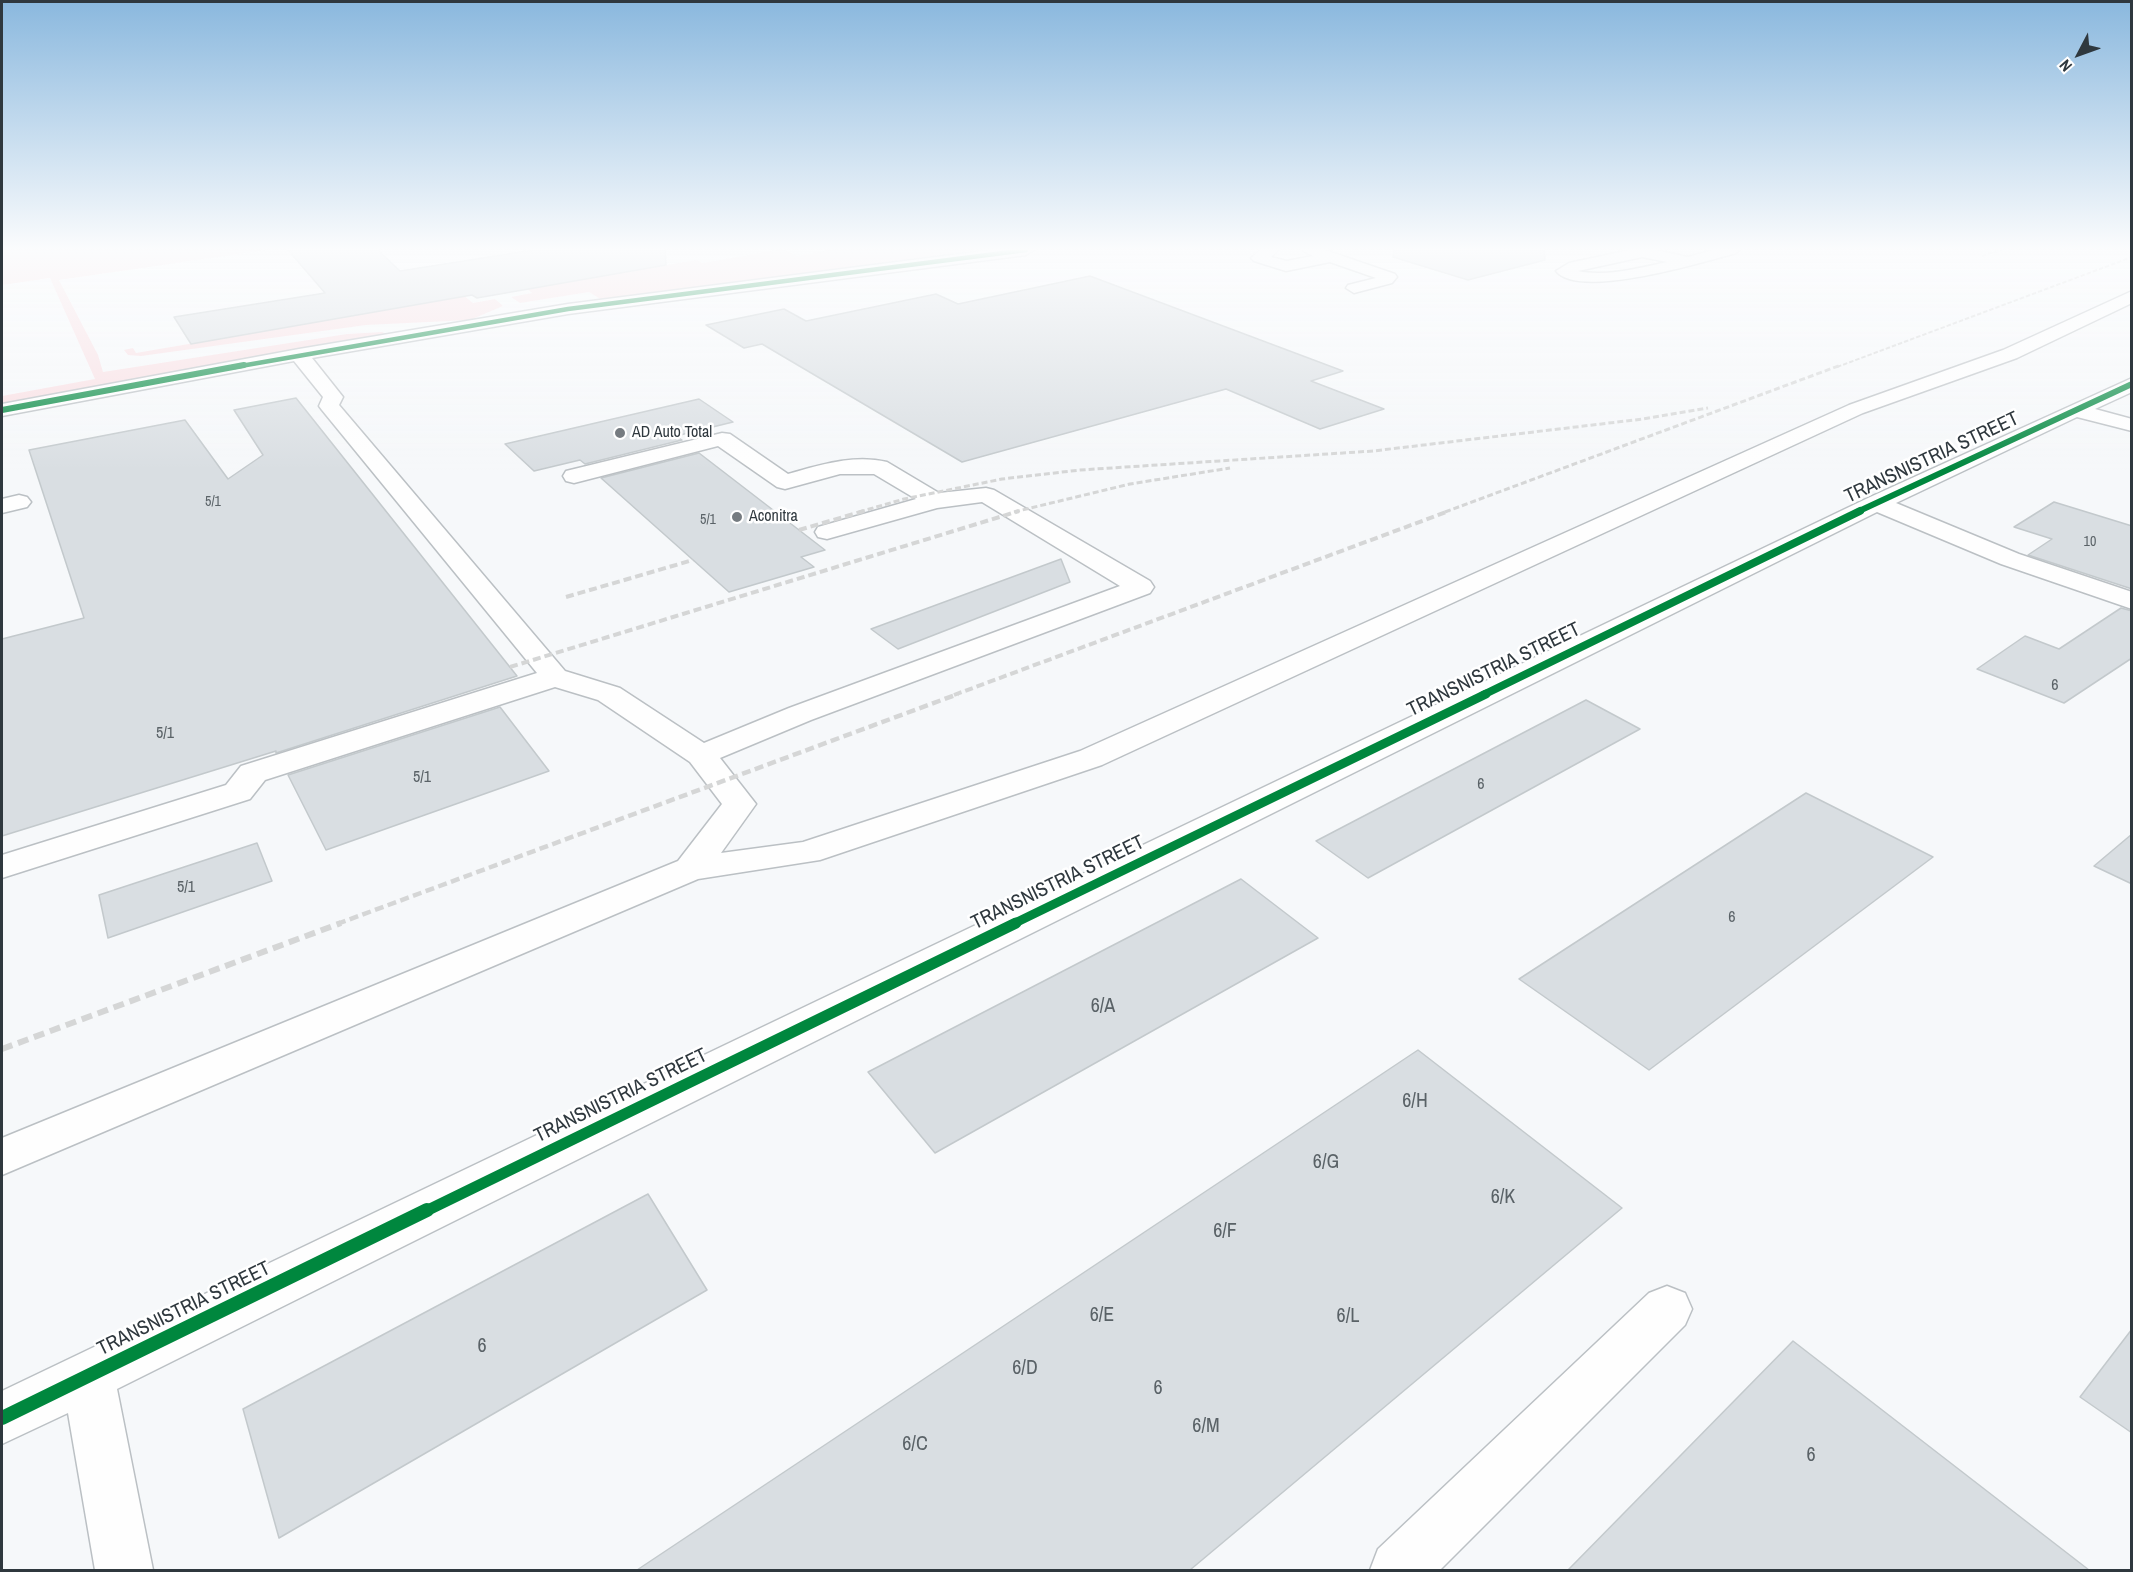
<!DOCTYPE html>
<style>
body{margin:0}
#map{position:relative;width:2133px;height:1572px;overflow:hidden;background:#f6f8fa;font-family:"Archivo Narrow",sans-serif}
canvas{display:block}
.frame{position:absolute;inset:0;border:3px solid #2f383e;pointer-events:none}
.north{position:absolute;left:2049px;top:24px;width:60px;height:60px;-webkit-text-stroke:4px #fff;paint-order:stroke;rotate:229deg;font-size:16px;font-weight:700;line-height:24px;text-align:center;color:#2f383e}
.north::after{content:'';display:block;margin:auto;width:21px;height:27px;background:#2f383e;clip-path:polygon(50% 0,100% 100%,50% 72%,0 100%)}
</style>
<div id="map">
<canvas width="2133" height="1572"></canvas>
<div class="frame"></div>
<div class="north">N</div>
</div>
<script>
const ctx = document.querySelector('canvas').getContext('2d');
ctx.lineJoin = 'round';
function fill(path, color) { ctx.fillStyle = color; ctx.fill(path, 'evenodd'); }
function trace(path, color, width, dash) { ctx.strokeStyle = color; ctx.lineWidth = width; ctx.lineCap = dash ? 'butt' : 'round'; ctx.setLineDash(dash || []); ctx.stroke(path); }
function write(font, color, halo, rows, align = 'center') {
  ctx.font = font + ' "Archivo Narrow",sans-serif'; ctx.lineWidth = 5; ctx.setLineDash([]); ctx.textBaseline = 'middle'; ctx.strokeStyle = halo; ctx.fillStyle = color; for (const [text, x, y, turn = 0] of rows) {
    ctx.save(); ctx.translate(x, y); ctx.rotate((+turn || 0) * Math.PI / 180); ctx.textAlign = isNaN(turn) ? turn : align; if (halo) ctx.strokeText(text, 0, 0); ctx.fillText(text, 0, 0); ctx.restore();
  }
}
fill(new Path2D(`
 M 2,250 L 266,250 L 59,280 L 98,355 L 103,372 L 347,334 L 382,332 L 387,334 L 2,404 L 2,396 L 95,379 L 50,278 L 2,285 Z
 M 777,250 L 784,250 L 797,256 L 830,250 L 978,250 L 602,300 L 589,292 L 520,303 L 511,297 L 532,293 L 523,285 L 580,280 L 696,260 L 703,263 Z
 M 462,294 L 473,303 L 495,299 L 503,306 L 470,320 L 366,325 L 141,356 L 128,355 L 124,350 L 133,348 L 136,353 L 410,306 Z`), '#f9dee2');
const building = new Path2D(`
 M 288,250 L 378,250 L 400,271 L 534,250 L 665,250 L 666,265 L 477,298 L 472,295 L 191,344 L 174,317 L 325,293 Z
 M 1394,250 L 1544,250 L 1545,260 L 1468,280 L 1393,257 Z
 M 1090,276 L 1343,371 L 1311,381 L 1384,409 L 1320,429 L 1226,389 L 962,462 L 762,344 L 744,348 L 706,325 L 784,309 L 806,321 L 936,294 L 958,304 Z
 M 296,398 L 517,676 L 276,753 L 276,751 L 2,836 L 2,639 L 84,618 L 29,450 L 185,420 L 228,479 L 263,455 L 234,410 Z
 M 699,399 L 733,422 L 676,436 L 682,440 L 585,464 L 580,460 L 534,471 L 505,444 Z
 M 699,453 L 825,550 L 801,557 L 814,567 L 729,592 L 601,478 Z
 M 2054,502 L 2132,526 L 2132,589 L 2028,555 L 2052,539 L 2014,527 Z
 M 1061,559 L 1070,582 L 898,649 L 871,629 Z
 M 2121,608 L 2132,611 L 2132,658 L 2064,703 L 1977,669 L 2025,636 L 2059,649 Z
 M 1586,700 L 1640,729 L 1368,878 L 1316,841 Z
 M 500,707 L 549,771 L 326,850 L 288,775 Z
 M 1806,793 L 1933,857 L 1649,1070 L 1519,979 Z
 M 2132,834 L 2132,884 L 2094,866 Z
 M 257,843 L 272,881 L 108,938 L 99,895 Z
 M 1241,879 L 1318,938 L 935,1153 L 868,1072 Z
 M 1418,1050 L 1622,1208 L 1190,1570 L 637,1570 Z
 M 648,1194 L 707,1290 L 279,1538 L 243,1409 Z
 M 2132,1329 L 2132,1433 L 2080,1397 Z
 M 1793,1341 L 2089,1570 L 1568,1570 Z`);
fill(building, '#d9dee2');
trace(building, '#c3c9cc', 1.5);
const minor = new Path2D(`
 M 991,250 L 1034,250 L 1026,255 L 568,314 L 312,358 L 343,397 L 339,405 L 565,671 L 620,688 L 704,743 L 789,708 L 1120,586 L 982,502 L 937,508 L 827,539 L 818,537 L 815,532 L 818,527 L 916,499 L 874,474 L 840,474 L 785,489 L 777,487 L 718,446 L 574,483 L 566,481 L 563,476 L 566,471 L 722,433 L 730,434 L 788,474 C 820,465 854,454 887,462 L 939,493 L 986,488 L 994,490 L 1150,581 L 1154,587 L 1150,593 L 811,720 L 720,758 L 756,804 L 721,853 L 803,842 L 1080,751 L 1849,405 L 2003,350 L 2132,291 L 2132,303 L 2017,358 L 1863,413 L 1102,765 L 820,860 L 698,879 L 2,1175 L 2,1138 L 678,861 L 722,804 L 690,762 L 598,700 L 555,687 L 265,780 L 250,799 L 2,878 L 2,855 L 226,785 L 241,766 L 537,673 L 322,410 L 319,406 L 323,397 L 294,361 L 2,416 L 2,404 L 299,349 L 568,304 Z
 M 1260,250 L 1278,250 L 1271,257 L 1287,261 L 1313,256 L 1302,250 L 1325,250 L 1395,274 L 1397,277 L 1392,283 L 1354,293 L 1346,288 L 1348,285 L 1376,278 L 1330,262 L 1286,271 L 1254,261 L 1251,258 Z
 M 1630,250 L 1655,250 L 1688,257 L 1713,250 L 1739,250 L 1736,253 C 1703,262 1579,300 1556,271 L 1569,263 ZM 1642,257 L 1667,262 C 1639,268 1606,277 1578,271 Z
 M 2132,378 L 2132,392 L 2095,409 L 2132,419 L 2132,431 L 2077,417 L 1896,503 L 2019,554 L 2132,592 L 2132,609 L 2001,564 L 1877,512 L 117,1389 L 153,1570 L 95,1570 L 68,1413 L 2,1444 L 2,1391 L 1868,498 Z
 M 19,495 L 27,497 L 31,502 L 27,507 L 2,513 L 2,499 Z
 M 1667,1286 L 1685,1293 L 1692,1309 L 1685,1325 L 1440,1570 L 1370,1570 L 1378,1549 L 1649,1293 Z`);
trace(minor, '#bbc0c4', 3);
fill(minor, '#fefefe');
trace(new Path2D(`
 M 1982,256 L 2001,250
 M 1837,367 L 2132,257`), '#d5d6d6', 2, [4.5, 2]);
trace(new Path2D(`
 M 859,512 L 904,499 L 1002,479 L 1080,470 L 1373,451 L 1643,419 L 1708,408
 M 1014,512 L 1130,484 L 1230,468
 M 1445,512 L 1841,365`), '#d5d6d6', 3, [6, 3]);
trace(new Path2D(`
 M 799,530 L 864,511
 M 566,597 L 693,560
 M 510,667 L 1019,511
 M 954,695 L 1449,511`), '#d5d6d6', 4, [8, 4]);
trace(new Path2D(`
 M 337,924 L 958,694`), '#d5d6d6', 4.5, [9, 4.5]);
trace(new Path2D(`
 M 2,1049 L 341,923`), '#d5d6d6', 6, [11, 6]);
trace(new Path2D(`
 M 235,367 L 568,309 L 1026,250`), '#00873e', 4.5);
trace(new Path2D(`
 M 2,410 L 244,365
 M 1857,512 L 2132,384`), '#00873e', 6);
trace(new Path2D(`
 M 1483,695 L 1860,511`), '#00873e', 8);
trace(new Path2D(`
 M 1013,924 L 1486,694`), '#00873e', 9);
trace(new Path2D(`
 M 424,1212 L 1016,923`), '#00873e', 11);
trace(new Path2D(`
 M 2,1418 L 427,1210`), '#00873e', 14);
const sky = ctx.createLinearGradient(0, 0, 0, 470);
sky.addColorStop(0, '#8ab8de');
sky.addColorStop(0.53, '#fbfcfd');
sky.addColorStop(1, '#fbfcfd00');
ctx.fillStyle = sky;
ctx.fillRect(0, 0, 2133, 470);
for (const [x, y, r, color] of [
 [620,433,6,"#757b80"],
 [737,517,6,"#757b80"]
]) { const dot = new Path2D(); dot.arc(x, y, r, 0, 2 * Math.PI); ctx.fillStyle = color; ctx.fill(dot); trace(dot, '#fff', 2); }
write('14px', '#5a6267', null, [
 ["5/1",213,502],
 ["5/1",708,520],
 ["10",2090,542]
]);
write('16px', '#2f383e', '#fff', [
 ["AD Auto Total",632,433],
 ["Aconitra",749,517]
], 'left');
write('16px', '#5a6267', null, [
 ["6",2055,686],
 ["5/1",165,734],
 ["5/1",422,778],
 ["6",1481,785],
 ["5/1",186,888],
 ["6",1732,918]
]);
write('20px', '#2f383e', '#fff', [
 ["TRANSNISTRIA STREET",1932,458,-25],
 ["TRANSNISTRIA STREET",1494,670,-26],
 ["TRANSNISTRIA STREET",1058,883,-26],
 ["TRANSNISTRIA STREET",621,1096,-26],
 ["TRANSNISTRIA STREET",184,1309,-26]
]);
write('20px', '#5a6267', null, [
 ["6/A",1103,1007],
 ["6/H",1415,1102],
 ["6/G",1326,1163],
 ["6/K",1503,1198],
 ["6/F",1225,1232],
 ["6/E",1102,1316],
 ["6/L",1348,1317],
 ["6",482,1347],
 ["6/D",1025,1369],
 ["6",1158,1389],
 ["6/M",1206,1427],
 ["6/C",915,1445],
 ["6",1811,1456]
]);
</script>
